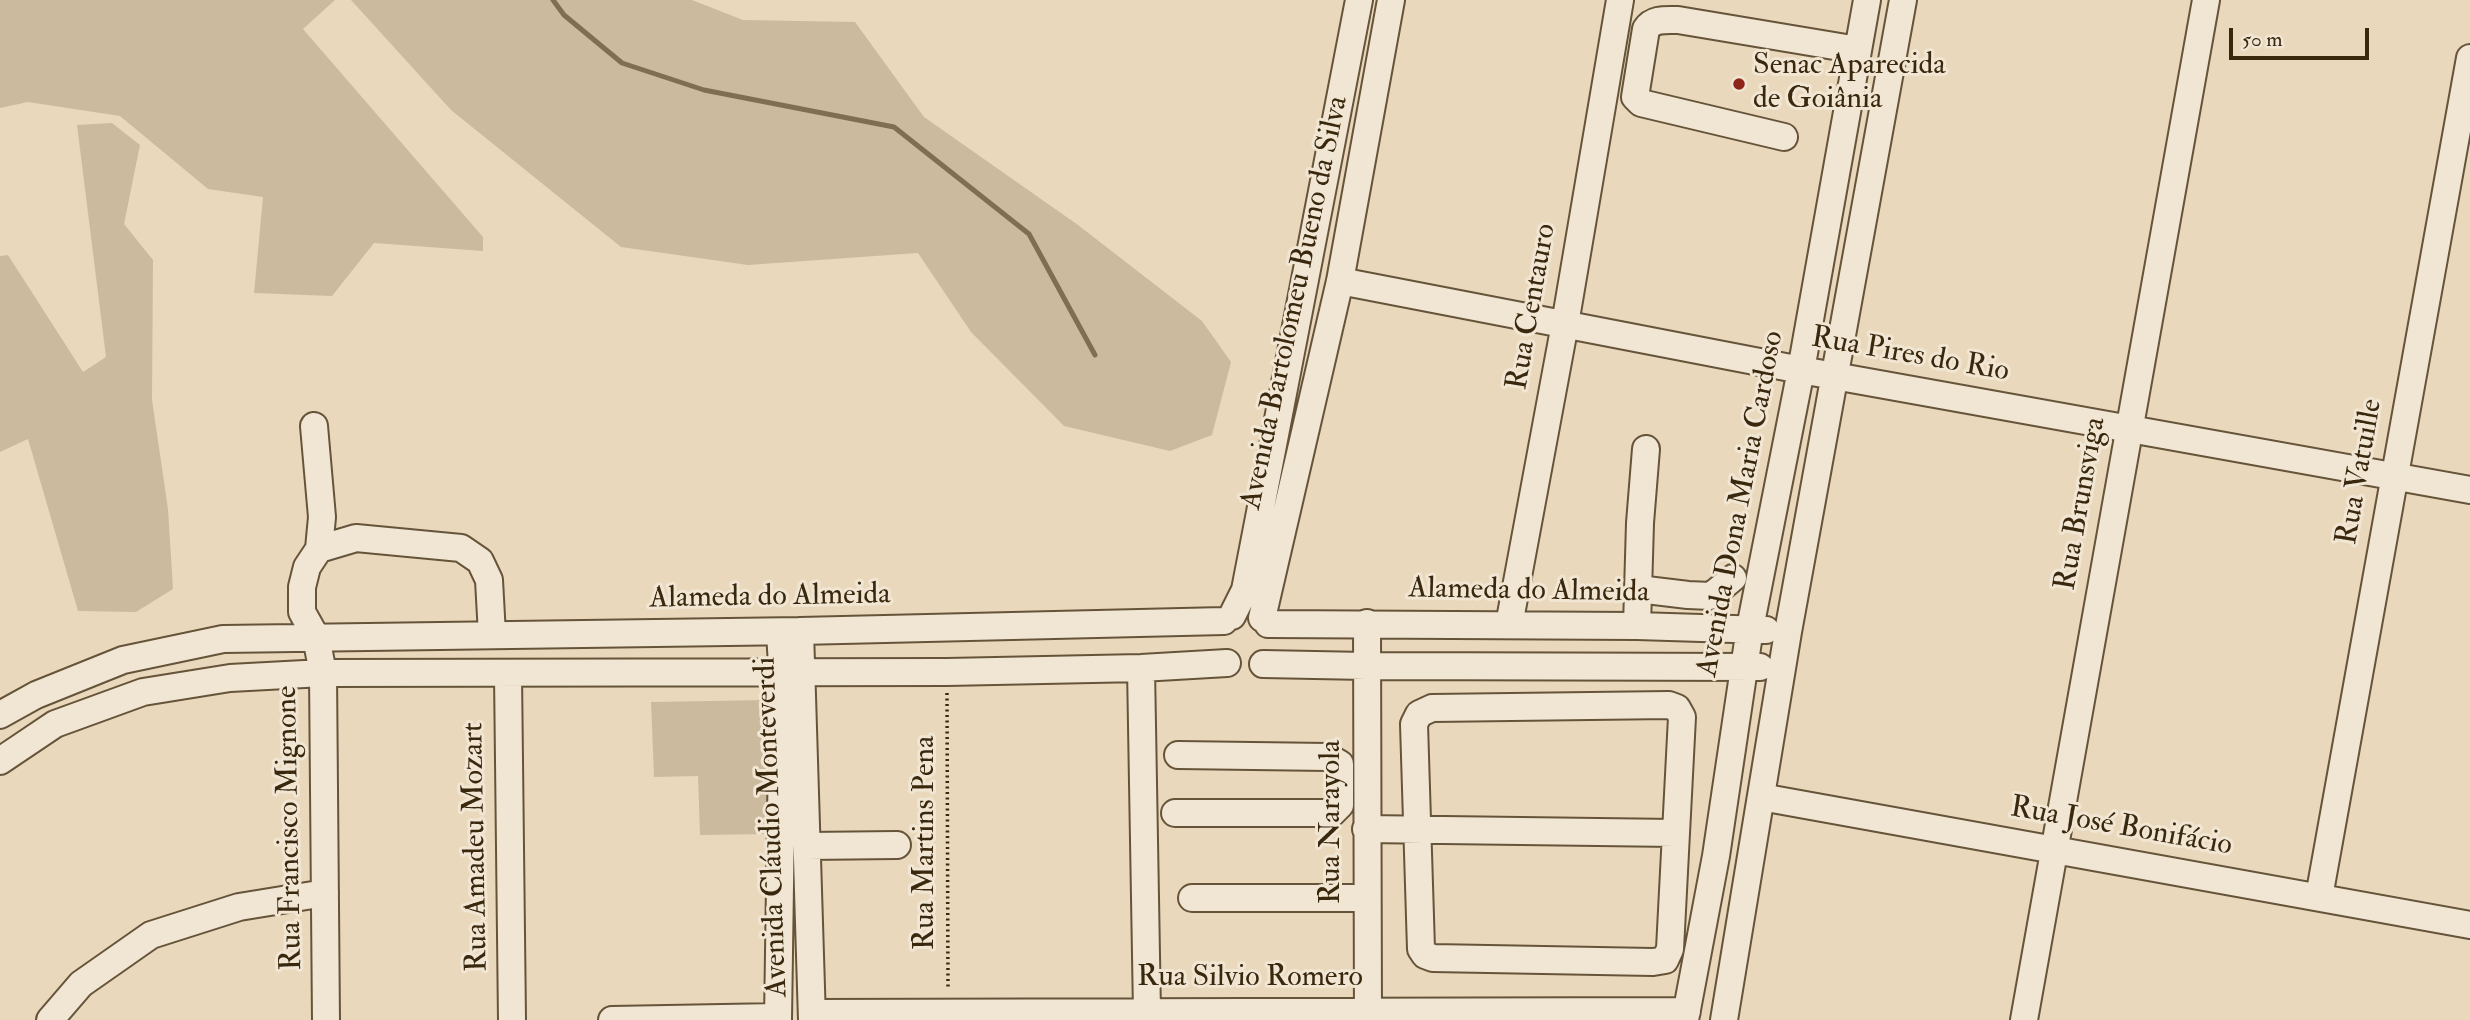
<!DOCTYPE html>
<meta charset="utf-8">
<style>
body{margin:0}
#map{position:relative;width:2470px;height:1020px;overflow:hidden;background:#ead8bc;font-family:"IM FELL Double Pica",serif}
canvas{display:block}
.scale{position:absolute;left:2229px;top:28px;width:140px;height:32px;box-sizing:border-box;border:4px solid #3a280e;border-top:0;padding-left:9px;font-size:21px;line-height:24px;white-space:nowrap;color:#3a280e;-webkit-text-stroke:5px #f1e6d3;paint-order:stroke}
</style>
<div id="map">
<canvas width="2470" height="1020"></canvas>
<div class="scale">50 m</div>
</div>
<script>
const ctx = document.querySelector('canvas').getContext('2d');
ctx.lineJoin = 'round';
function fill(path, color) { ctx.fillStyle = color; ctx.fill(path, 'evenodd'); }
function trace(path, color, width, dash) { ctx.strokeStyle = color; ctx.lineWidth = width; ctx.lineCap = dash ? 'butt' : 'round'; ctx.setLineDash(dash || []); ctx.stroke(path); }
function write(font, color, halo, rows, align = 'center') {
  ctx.font = font + ' "IM FELL Double Pica",serif'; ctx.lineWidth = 6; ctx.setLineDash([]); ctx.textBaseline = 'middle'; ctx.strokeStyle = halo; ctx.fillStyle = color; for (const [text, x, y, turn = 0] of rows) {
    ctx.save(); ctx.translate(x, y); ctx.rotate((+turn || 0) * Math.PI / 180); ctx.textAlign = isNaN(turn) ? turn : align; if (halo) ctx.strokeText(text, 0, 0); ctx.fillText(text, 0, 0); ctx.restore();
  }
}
fill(new Path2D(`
 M 0,0 L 335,0 L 303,29 L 483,237 L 483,251 L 374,243 L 332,296 L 254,293 L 263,197 L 208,189 L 120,116 L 28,102 L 0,108 Z
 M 351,0 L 692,0 L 743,20 L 855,22 L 924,117 L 1078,225 L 1202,321 L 1231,362 L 1212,435 L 1170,451 L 1064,426 L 971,332 L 918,253 L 748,265 L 621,247 L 451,110 Z
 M 112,123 L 140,145 L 124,224 L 153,260 L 152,400 L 168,509 L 173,589 L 136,612 L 78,611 L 28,439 L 0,452 L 0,256 L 8,255 L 83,372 L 106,357 L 77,125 Z
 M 767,700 L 769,834 L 700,835 L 698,776 L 654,777 L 651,702 Z`), '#ccba9e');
trace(new Path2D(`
 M 553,0 L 564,15 L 622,63 L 704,90 L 894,127 L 1029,234 L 1095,355`), '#806e53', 5);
const minor = new Path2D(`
 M 1784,137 L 1641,103 L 1635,97 L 1646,29 C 1653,18 1667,20 1678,20 L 1858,50
 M 1340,281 L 1801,370 L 2470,490
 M 314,426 L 322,517 L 319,549 L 307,567 L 302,587 L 302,612 L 316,637 L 323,673 L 326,1020
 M 319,549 L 356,538 L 461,548 L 480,561 L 489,580 L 492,635
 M 1638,589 L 1688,595 L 1711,596 L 1733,578
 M 1232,616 L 1245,590 L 1359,0
 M 1262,618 L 1340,281 L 1391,0
 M 1367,623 L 1368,1020
 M 1268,624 L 1637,626 L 1766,630
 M 1509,625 L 1565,324 L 1620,0
 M 1637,626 L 1640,523 L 1646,449
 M 800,631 L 812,1020
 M 1263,664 L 1366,666 L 1760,667
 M 1141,668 L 1147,1012
 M 508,674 L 512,1020
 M 1669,705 L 1677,708 L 1682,717 L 1670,949 L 1665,960 L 1653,962 L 1433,958 L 1425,955 L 1421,949 L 1414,724 L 1419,714 L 1432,708 Z
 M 0,715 L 36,695 L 123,660 L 223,639 L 800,631 L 1224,621
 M 0,761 L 55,724 L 143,692 L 230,678 L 323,673 L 947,672 L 1141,668 L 1227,663
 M 1761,797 L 2470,925
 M 1175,813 L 1332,813 L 1340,805 L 1340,764 L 1328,757 L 1178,755
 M 1366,829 L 1675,833
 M 807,846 L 897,845
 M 2319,897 L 2470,58
 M 1192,898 L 1367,898
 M 812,1013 L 1687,1011
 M 50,1020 L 81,984 L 151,935 L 239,907 L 325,893
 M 612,1020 L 778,1017
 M 778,1020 L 783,682 L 780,632
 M 1685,1020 L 1716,856 L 1750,628 L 1801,370 L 1867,0
 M 1724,1020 L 1788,632 L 1903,0
 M 2024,1020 L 2206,0`);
trace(minor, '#66543a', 30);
trace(new Path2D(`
 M 947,693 L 948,990`), '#3a280e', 3.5, [2, 3.5]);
trace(minor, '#f1e6d3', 26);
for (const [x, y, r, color] of [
 [1739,84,7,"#8f2418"]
]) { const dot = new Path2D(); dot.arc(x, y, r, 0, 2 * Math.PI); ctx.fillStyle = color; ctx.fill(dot); trace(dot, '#f1e6d3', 2.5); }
write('30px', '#3a280e', '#f1e6d3', [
 ["Senac Aparecida",1753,67],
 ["de Goiânia",1753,101]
], 'left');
write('30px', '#3a280e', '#f1e6d3', [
 ["Avenida Bartolomeu Bueno da Silva",1296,303,-78],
 ["Rua Centauro",1533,307,-80],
 ["Rua Pires do Rio",1910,356,10],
 ["Rua Vatuille",2361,472,-80],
 ["Avenida Dona Maria Cardoso",1742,504,-79],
 ["Rua Brunsviga",2082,504,-80],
 ["Alameda do Almeida",1529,592,1],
 ["Alameda do Almeida",770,598,-1],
 ["Rua Narayola",1333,822,-90],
 ["Avenida Cláudio Monteverdi",773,827,-92],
 ["Rua Francisco Mignone",291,828,-91],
 ["Rua José Bonifácio",2121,828,10],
 ["Rua Martins Pena",927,843,-90],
 ["Rua Amadeu Mozart",477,847,-91],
 ["Rua Silvio Romero",1250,979]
]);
</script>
